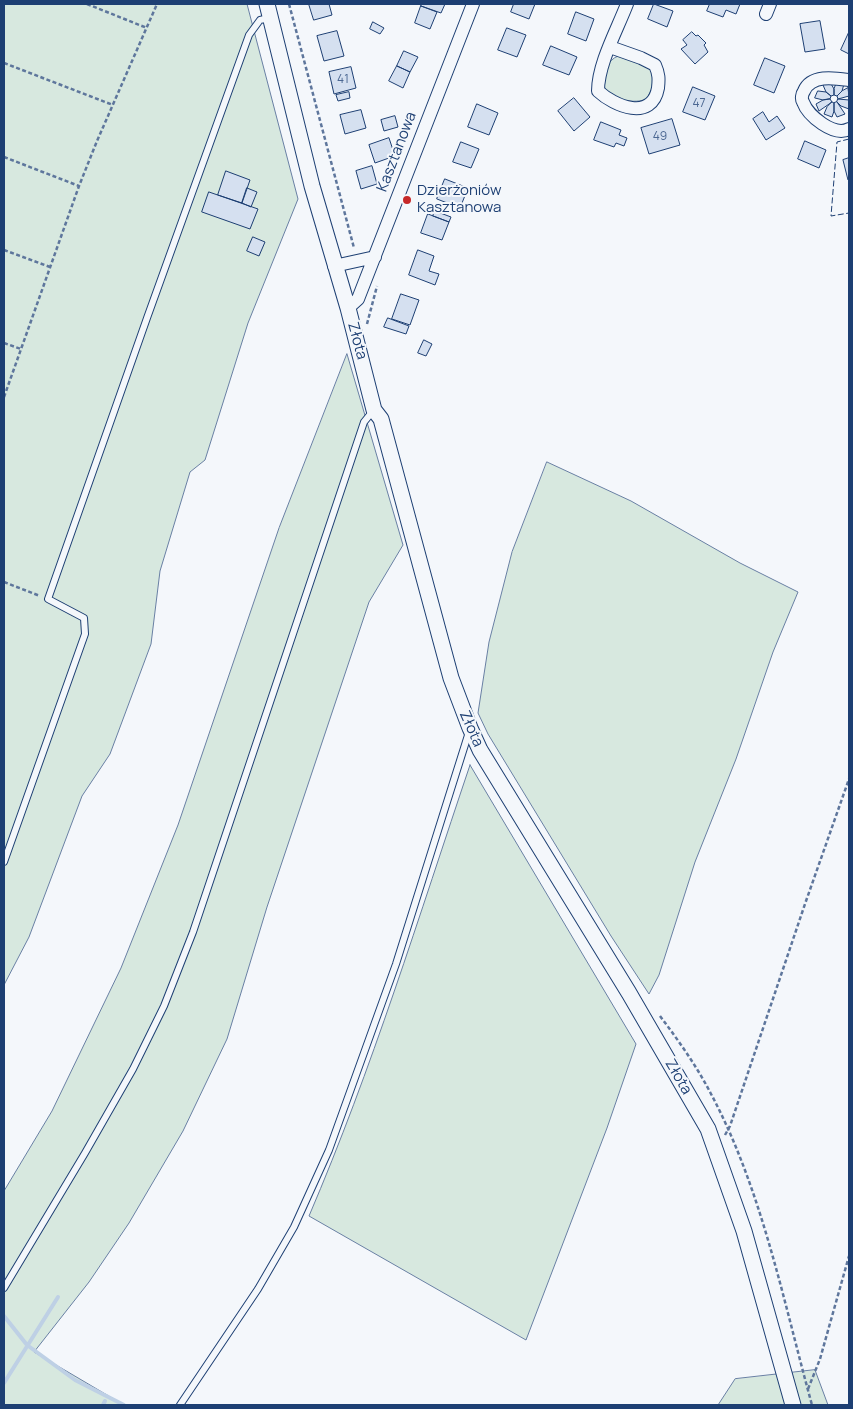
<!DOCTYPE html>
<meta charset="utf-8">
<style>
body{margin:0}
#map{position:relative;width:853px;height:1409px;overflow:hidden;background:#f4f7fb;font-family:Manrope,sans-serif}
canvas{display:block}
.frame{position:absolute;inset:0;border:5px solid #1d3f73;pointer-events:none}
</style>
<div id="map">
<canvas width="853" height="1409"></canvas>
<div class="frame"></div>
</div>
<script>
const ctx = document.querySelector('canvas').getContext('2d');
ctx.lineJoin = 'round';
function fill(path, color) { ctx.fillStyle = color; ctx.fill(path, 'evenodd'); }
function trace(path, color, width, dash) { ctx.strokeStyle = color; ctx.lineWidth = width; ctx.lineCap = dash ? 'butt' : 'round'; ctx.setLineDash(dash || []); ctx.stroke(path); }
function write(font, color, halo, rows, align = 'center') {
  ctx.font = font + ' Manrope,sans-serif'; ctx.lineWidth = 4; ctx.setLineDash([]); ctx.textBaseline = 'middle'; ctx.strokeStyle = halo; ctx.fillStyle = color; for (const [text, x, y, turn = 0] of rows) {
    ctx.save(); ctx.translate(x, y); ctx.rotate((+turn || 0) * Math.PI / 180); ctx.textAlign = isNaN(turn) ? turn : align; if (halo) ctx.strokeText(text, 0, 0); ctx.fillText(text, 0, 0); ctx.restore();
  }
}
const green = new Path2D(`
 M 4,4 L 247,4 L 298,199 L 248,323 L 205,460 L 190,472 L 160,571 L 151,644 L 110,754 L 82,796 L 29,937 L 4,985 Z
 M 618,56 L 624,56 L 652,70 L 654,84 L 647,99 C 636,104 609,101 604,86 C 601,75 607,60 618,56 Z
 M 347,354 L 403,545 L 369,602 L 267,907 L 227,1039 L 183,1131 L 129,1223 L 89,1282 L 34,1352 L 124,1405 L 4,1405 L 4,1191 L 52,1111 L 121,968 L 178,825 L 279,528 Z
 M 547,462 L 631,501 L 740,563 L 798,592 L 773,652 L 736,759 L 695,862 L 659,975 L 649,994 L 611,936 L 488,734 L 478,713 L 489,642 L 512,552 Z
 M 470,765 L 636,1044 L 607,1128 L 526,1340 L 309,1216 C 372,1069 419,916 470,765 Z
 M 815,1370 L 828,1405 L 718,1405 L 735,1379 Z`);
fill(green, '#d7e8df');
trace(green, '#687fa3', 1);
trace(new Path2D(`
 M 4,1316 L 27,1345 L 75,1380 L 124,1405
 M 4,1383 L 58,1297
 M 103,1405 L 105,1401`), '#bed0e5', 4);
const building = new Path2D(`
 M 309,4 L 329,4 L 332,15 L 314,20 Z
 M 422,4 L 445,4 L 441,13 L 421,6 Z
 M 514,4 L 535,4 L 529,19 L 511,12 Z
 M 654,4 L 673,11 L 667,27 L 648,19 Z
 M 710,4 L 740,4 L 736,14 L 726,10 L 723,17 L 707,11 Z
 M 421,6 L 437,12 L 430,29 L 415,23 Z
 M 576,12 L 594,19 L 586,41 L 568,34 Z
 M 820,21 L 825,49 L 805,52 L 800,24 Z
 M 373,22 L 384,28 L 380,34 L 370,29 Z
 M 507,28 L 526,35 L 517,57 L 498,50 Z
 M 337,31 L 344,56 L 324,61 L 317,36 Z
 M 692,32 L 696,36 L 698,35 L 706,43 L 704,45 L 708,52 L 695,64 L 681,49 L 687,45 L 683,40 Z
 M 849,32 L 849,54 L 841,50 Z
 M 551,46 L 577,57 L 569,75 L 543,65 Z
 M 404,51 L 418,57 L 410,72 L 397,66 Z
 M 765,58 L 785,66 L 774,93 L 754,85 Z
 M 397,66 L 410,72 L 403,88 L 389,81 Z
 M 351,67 L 356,88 L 334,94 L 329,72 Z
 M 830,82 L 834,89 L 834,95 L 831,96 L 826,92 L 823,85 Z
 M 837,82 L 844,84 L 842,91 L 837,96 L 834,95 L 834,89 Z
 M 693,87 L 715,96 L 705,120 L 683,112 Z
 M 848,88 L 849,96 L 838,99 L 837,96 L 842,91 Z
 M 818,91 L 826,92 L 831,96 L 830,99 L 823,100 L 815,98 Z
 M 349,92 L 350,98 L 338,101 L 336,95 Z
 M 574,98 L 590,117 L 574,131 L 558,111 Z
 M 830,99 L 832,102 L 819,111 L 816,104 L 823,100 Z
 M 838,99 L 849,100 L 849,109 L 841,106 L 837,102 Z
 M 832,102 L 834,103 L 834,111 L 832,117 L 824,114 L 827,107 Z
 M 837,102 L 845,114 L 837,117 L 834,111 L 834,103 Z
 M 477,104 L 498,113 L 489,135 L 468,127 Z
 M 361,110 L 366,128 L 345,134 L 340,115 Z
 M 763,112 L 769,122 L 777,116 L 785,128 L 766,140 L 753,119 Z
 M 395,116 L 398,127 L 384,131 L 381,120 Z
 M 672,119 L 680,145 L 649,154 L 641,128 Z
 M 601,122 L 621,130 L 619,135 L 627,138 L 624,146 L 616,143 L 614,147 L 594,140 Z
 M 389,138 L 393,150 L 389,158 L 375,163 L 369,145 Z
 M 805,141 L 826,150 L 819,168 L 798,159 Z
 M 461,142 L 479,149 L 471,168 L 453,162 Z
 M 849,158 L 849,179 L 848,180 L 843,160 Z
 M 372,166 L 377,184 L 361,189 L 356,171 Z
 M 226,171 L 250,180 L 242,203 L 218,195 Z
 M 445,179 L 468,188 L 460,208 L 437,199 Z
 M 247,188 L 257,192 L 251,207 L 242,203 Z
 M 209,192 L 258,209 L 250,229 L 202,212 Z
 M 435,211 L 451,217 L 449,222 L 433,216 Z
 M 428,214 L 449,222 L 442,240 L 421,233 Z
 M 253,237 L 265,242 L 259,256 L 247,251 Z
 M 418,250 L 434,256 L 429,271 L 439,274 L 435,285 L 409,275 Z
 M 401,294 L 419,300 L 410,325 L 392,319 Z
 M 388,318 L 409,326 L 406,334 L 384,327 Z
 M 424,340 L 432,344 L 426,356 L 418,353 Z`);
fill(building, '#d5e0f0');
trace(building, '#1d3f73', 1);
const service = new Path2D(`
 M 4,862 L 85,634 L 84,618 L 48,599 L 147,318 L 249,35 L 260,20 L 269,18
 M 4,1288 L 85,1153 L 133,1069 L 164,1006 L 193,932 L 364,422 L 373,411
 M 180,1405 L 258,1289 L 294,1227 L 329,1150 L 396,964 L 469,732`);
const minor = new Path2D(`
 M 766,14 L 770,4
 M 610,47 L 641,58 L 655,65 C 659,74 659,79 658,88 C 652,122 614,106 598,91 C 598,64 617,30 627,4
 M 849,80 C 835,78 811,74 804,91 C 802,94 801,99 803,102 C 808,116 834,137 849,129
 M 334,266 L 375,257
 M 348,308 L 358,299 L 473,4`);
const tertiary = new Path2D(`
 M 267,4 L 312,186 L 348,308 L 374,410 L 381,419 L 451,678 L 470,728 L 480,750 L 629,993 L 708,1129 L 744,1231 L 793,1405`);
trace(service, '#1d3f73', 8);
trace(minor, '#1d3f73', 14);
trace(tertiary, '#1d3f73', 17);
trace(new Path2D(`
 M 87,4 L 147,28
 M 289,4 L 354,248
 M 4,63 L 113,105
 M 4,157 L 79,186
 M 4,250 L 50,267
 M 367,324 L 377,286
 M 4,343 L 21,349
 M 4,397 L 79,186 L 97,141 L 157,4
 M 4,582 L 40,596
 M 660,1016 C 678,1040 696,1065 710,1092 C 762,1189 783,1300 812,1405
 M 725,1135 L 730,1126 L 806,901 L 849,779
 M 808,1389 L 820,1359 L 849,1256`), '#5e769c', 2.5, [4, 2.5]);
trace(service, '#f4f7fb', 6);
trace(minor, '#f4f7fb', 12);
trace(tertiary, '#f4f7fb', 15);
trace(new Path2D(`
 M 849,139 L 837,142 L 831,216 L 849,213`), '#1d3f73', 1, [6, 2.5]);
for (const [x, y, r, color] of [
 [407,200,5,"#c62828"]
]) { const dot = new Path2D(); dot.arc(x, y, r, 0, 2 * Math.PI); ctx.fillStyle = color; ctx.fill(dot); trace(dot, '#f4f7fb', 2); }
write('12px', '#4b6792', null, [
 ["41",343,80],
 ["47",699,104],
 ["49",660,137]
]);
write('15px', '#1d3f73', '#f4f7fb', [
 ["Kasztanowa",397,152,-69],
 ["Złota",357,341,75],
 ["Złota",471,729,66],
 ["Złota",678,1077,60]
]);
write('15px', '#1d3f73', '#f4f7fb', [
 ["Dzierżoniów",417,191],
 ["Kasztanowa",417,208]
], 'left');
</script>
